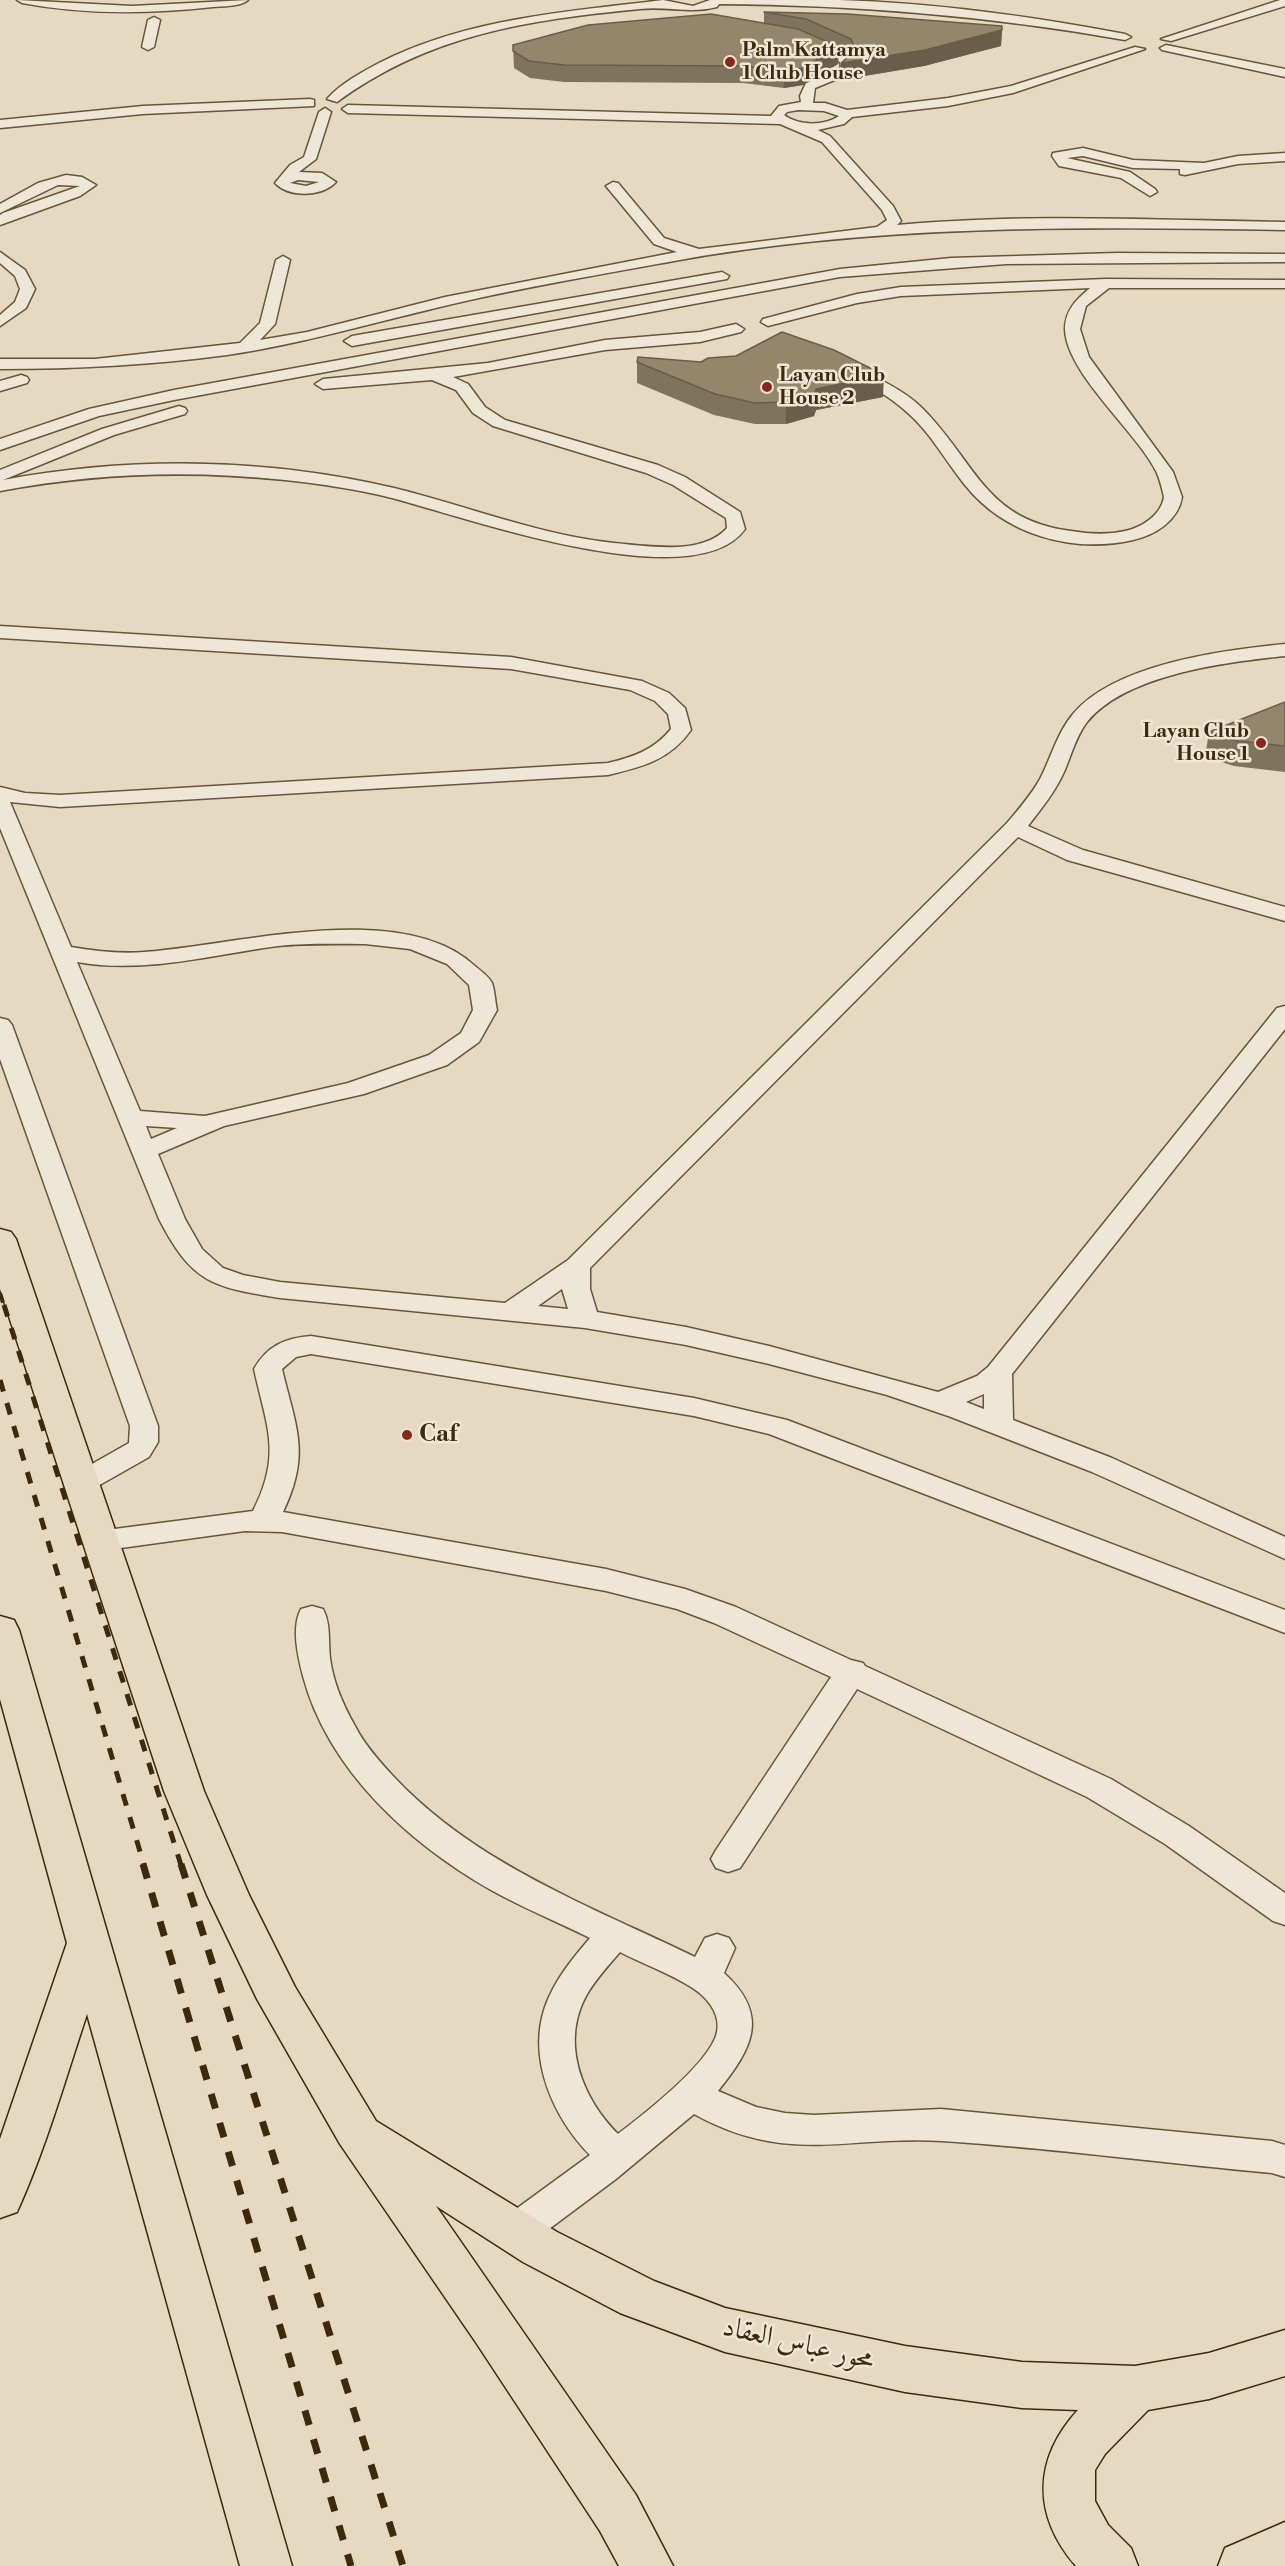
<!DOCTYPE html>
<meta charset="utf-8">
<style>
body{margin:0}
canvas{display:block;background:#e5dac1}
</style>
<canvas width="1285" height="2566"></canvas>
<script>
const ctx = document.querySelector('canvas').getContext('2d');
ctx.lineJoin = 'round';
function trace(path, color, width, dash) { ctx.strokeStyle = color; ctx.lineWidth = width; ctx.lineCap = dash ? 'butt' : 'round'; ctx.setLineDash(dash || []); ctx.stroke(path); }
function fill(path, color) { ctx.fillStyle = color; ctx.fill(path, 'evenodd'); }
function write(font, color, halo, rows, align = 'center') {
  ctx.font = font + ' "Libre Bodoni",Amiri,serif'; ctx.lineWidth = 5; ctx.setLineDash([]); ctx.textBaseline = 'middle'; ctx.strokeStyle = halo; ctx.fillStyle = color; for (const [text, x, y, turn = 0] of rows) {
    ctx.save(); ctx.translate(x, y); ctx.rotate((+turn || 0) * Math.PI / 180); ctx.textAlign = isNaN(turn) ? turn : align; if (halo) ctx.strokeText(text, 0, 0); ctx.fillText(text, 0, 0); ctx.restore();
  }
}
const minor = new Path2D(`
 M 17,0 L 132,6 L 248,0 C 240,7 223,6 213,7 C 148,14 86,15 22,3 Z
 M 663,0 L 693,6 L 710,0 C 753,0 796,0 839,0 C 935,3 1030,16 1125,34 L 1131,37 L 1125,40 C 990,16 856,5 719,4 L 717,7 C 690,14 667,6 640,9 C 528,20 430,34 337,102 L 327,99 C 340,84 362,72 379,63 C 468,18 566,12 663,0 Z
 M 1280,0 L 1285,0 L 1285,6 L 1171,41 L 1161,39 Z
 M 154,17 L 160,20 L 154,47 L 148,50 L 142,47 L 148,20 Z
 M 805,39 L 851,60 L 853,66 L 847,75 L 815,88 L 813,103 L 825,103 L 847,110 L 948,98 L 1011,86 L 1135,47 L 1145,49 L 1013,93 L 948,106 L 852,117 L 844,124 L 818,130 L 830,136 L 893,206 L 901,221 L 897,225 C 1025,213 1156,220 1285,222 L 1285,230 C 1079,227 878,224 674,261 C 597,275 519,288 444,306 C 372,323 301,344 227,355 C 152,365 76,369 0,369 L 0,359 L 95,359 L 240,343 L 260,323 L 276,260 L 283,256 L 290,260 L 275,324 L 260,340 L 307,332 L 445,297 L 677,252 L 654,244 L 606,186 L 613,182 L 618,183 L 664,238 L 699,249 L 877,227 L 887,220 L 882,210 L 822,142 L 780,124 L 348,113 L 342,109 L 348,105 L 771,116 L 779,106 L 801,102 L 800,96 L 806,83 L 839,70 L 841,66 L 840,62 L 801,44 L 801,40 ZM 798,110 L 824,111 L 839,116 C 824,126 799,126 784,115 L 787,112 Z
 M 1166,45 L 1285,69 L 1285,77 L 1162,50 L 1160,48 Z
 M 310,99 L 314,100 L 314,106 L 143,114 L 0,128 L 0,120 L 143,106 Z
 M 325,108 L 331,112 L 316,159 L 299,172 L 322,173 L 336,182 C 322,197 289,198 275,183 L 290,165 L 304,157 L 319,112 ZM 298,180 L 319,182 L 306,186 L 290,183 Z
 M 1083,148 L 1133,160 L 1204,163 L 1238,156 L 1285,153 L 1285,161 L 1238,164 L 1185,175 L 1180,174 L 1180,169 L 1133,168 L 1083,156 L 1067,158 L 1130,172 L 1155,189 L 1157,192 L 1150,196 L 1121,178 L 1059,166 L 1052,156 L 1053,153 Z
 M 66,175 L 82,177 L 96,185 L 80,196 L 0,225 L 0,215 L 3,213 L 80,186 L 58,185 L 0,213 L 0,204 L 38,183 Z
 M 0,252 L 25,270 L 35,289 L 26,308 L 0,326 L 0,315 L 15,302 L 20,289 L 15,276 L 0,263 Z
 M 1117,253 L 1285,254 L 1285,262 L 1006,264 L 840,277 L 174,400 L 99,416 L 0,450 L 0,439 L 89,409 L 174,390 L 840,269 L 951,258 Z
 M 722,272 L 729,276 L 727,279 L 352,346 L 344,341 L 352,336 Z
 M 1106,279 L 1285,280 L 1285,288 L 1109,288 L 1086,306 L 1080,329 L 1089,357 L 1173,472 L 1182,497 C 1178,521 1155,535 1133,540 C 1071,554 1004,534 965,485 C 946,462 931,433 908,413 C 898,404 887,396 875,389 C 865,384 850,380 843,372 L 845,369 C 856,366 866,373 875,377 C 893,386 911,396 924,410 C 976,463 985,520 1071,531 C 1089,534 1107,535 1125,531 C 1143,527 1161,515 1164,497 C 1162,489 1160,479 1156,471 C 1136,431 1066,373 1065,329 C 1065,310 1077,299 1090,288 L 901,296 L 857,303 L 768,326 L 761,322 L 763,319 L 857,294 L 901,287 Z
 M 736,324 L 744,329 L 741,332 L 700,342 L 605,350 L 453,377 L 468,384 L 485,407 L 505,420 L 658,465 L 685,477 L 740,512 L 745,529 C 695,600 462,516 392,498 C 357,489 321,484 285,480 C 189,470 95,473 0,491 L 0,470 L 102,429 L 179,406 L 185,408 L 187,411 L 185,414 L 114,435 L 3,480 C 132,456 266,458 394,488 C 467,506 539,535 614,543 C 648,546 702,556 727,528 L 726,518 L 673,485 L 646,473 L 493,426 L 473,413 L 456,390 L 432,380 L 323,389 L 315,384 L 323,379 L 488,363 L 605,340 L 700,332 Z
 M 21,375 L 27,377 L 29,380 L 27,383 L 0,391 L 0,381 Z
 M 0,626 L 511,657 L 642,681 L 669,693 L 685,708 L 691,730 C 670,760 642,767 608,775 L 60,807 L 10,802 L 71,947 C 95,951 119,954 144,952 C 234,946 403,897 476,967 C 481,971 489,977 492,983 C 495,991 495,1002 497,1010 L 479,1042 L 447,1065 L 364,1094 L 224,1126 L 158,1154 L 185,1219 L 202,1249 L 223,1268 L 243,1275 L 280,1282 L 505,1303 L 568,1260 L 1007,823 C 1019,809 1031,795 1040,779 C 1051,758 1057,733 1073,714 C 1115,664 1223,650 1285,644 L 1285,656 C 1227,662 1126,674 1087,722 C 1076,736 1071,756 1064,772 C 1055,792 1041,809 1028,826 L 1083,850 L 1285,907 L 1285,921 L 1067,860 L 1018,837 L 590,1268 L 590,1289 L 597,1312 L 686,1327 L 769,1346 L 938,1392 L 977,1376 L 988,1367 L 1277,1008 L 1285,1006 L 1285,1029 L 1012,1374 L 1013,1420 L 1112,1458 L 1285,1537 L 1285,1559 L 1092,1472 L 951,1417 L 887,1395 L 769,1364 L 686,1345 L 585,1328 L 280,1298 C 212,1287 192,1283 159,1219 L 0,828 L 0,787 L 25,793 L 60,795 L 608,763 C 633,757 654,750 671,729 L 668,714 L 655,701 L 630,690 L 511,669 L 0,638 ZM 365,944 L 410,949 L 447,964 L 469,985 L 473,1010 L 461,1033 L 429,1055 L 348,1083 L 205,1116 L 140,1111 L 77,962 C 144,974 211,955 278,946 C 306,943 336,944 365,944 ZM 146,1126 L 177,1128 L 151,1139 ZM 562,1289 L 568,1309 L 538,1306 ZM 984,1394 L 984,1409 L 966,1402 Z
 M 0,1018 L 8,1020 L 12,1025 L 158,1426 L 158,1442 L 149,1457 L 89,1491 L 79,1494 L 69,1491 L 64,1484 L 69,1477 L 129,1443 L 130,1426 L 0,1059 Z
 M 311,1336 L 694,1398 L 787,1420 L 1285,1610 L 1285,1633 L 769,1434 L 694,1416 L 311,1354 L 296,1357 L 282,1369 C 296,1428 311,1454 283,1512 L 606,1569 L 685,1589 L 736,1607 L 851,1660 L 863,1663 L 865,1666 L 1111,1779 L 1189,1826 L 1285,1893 L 1285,1925 L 1273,1921 L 1165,1844 L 1087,1797 L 857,1689 L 740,1868 L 728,1872 L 716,1868 L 711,1859 L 716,1850 L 831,1677 L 714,1623 L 677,1609 L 606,1591 L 282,1532 L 245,1531 L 99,1551 L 88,1548 L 84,1541 L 88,1534 L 99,1531 L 253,1511 C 282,1454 267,1428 254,1369 C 267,1346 285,1338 311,1336 Z
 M 312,1606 L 323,1609 C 331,1624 328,1641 330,1658 C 333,1682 343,1705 355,1726 C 364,1744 379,1761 393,1776 C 475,1864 590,1906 695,1957 L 705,1938 L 717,1934 L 729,1938 L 735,1948 L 724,1973 C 770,2015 753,2048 718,2091 L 756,2107 L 785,2113 L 814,2115 L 941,2109 L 1272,2141 L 1285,2145 L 1285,2177 L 1272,2173 C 1162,2163 1052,2148 942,2141 C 847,2135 788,2166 694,2114 L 616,2179 L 529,2244 L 515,2249 L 501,2244 L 496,2232 L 501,2220 L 590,2155 C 554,2118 527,2060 545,2007 C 554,1981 572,1959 590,1938 C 558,1922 523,1908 491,1890 C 409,1843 328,1770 303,1676 C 298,1657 291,1627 301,1609 ZM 620,1952 C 643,1964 669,1973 691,1987 C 706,1996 721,2013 717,2032 C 711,2062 643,2115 618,2134 C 583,2099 560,2044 586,1996 C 595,1980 608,1966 620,1952 Z`);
const major = new Path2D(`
 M 0,1229 L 11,1232 L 16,1239 L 204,1791 L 249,1895 L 295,1987 L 376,2121 L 557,2232 L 654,2281 L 725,2308 L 905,2346 L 1022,2362 L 1135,2366 L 1209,2353 L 1285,2330 L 1285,2376 L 1209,2399 L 1148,2410 L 1105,2454 L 1095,2470 L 1095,2501 L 1108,2525 L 1131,2548 L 1138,2566 L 1076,2566 C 1032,2515 1033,2459 1078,2410 L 1022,2408 L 905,2392 L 725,2352 L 620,2313 L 523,2262 L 436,2206 L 636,2495 L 673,2566 L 619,2566 L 600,2531 L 477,2344 L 340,2144 L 257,1999 L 207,1895 L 164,1791 L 0,1289 Z
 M 0,1616 L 14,1620 L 19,1630 L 292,2566 L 240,2566 L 87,2014 C 65,2080 46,2148 17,2212 L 0,2218 L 0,2139 L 67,1943 L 0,1699 Z
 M 1285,2522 L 1285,2566 L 1218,2566 L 1225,2548 Z`);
trace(minor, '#675638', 3);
trace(major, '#3d2a0b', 3);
fill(minor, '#eee7d7');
fill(major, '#e5dac1');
trace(new Path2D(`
 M 0,1293 L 4,1306`), '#3d2a0b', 4, [10, 10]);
trace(new Path2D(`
 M 4,1305 L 181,1865
 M 0,1380 L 144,1865`), '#3d2a0b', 5, [12, 12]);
trace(new Path2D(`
 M 143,1864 L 351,2566
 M 181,1864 L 403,2566`), '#3d2a0b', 7, [15, 15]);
fill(new Path2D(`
 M 764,12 L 1002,30 L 1001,46 L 924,66 L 840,80 L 849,56 L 839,51 L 838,64 L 803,85 L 784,88 L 743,83 L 564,82 L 530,78 L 514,68 L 513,45 L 764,23 Z
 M 637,362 L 701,362 L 883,397 L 816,410 L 814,416 L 786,424 L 755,424 L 714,415 L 637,383 Z
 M 1285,702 L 1285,772 L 1234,766 L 1205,757 L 1209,732 Z`), '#7f735b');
fill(new Path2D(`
 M 1002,30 L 1001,46 L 924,66 L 840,80 L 841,63 Z
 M 839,47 L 838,64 L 803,85 L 784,88 L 784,71 Z
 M 884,375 L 883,397 L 816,410 L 814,416 L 786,424 L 786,402 L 816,389 Z`), '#685e4a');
const building = new Path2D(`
 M 764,12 L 848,14 L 1002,26 L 1002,30 L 925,50 L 841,63 L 856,50 L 851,39 L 806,19 Z
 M 711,14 L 798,29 L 839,47 L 803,68 L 784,71 L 744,66 L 564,65 L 529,61 L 513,51 L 513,45 L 588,25 Z
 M 782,332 L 834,350 L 884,375 L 816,389 L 815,395 L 786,402 L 755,403 L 715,394 L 637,362 L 638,357 L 701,362 L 708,358 L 736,356 Z
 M 1285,702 L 1285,746 L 1238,741 L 1209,732 Z`);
fill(building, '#94866a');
trace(building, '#685e4a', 1.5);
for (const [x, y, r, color] of [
 [730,62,6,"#8f2418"],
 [767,387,6,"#8f2418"],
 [1261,743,6,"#8f2418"],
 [407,1435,6,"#8f2418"]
]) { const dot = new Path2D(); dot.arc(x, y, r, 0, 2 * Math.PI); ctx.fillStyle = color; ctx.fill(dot); trace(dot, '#eee7d7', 2); }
write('bold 20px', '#3d2a0b', '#eee7d7', [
 ["Palm Kattamya",742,51],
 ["1 Club House",742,74],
 ["Layan Club",779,376],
 ["House 2",779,399],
 ["Layan Club",1249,732,"right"],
 ["House 1",1249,755,"right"]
], 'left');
write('bold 24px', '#3d2a0b', '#eee7d7', [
 ["Caf",419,1435]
], 'left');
write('28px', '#3d2a0b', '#eee7d7', [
 ["محور عباس العقاد",798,2345,13]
]);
</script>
